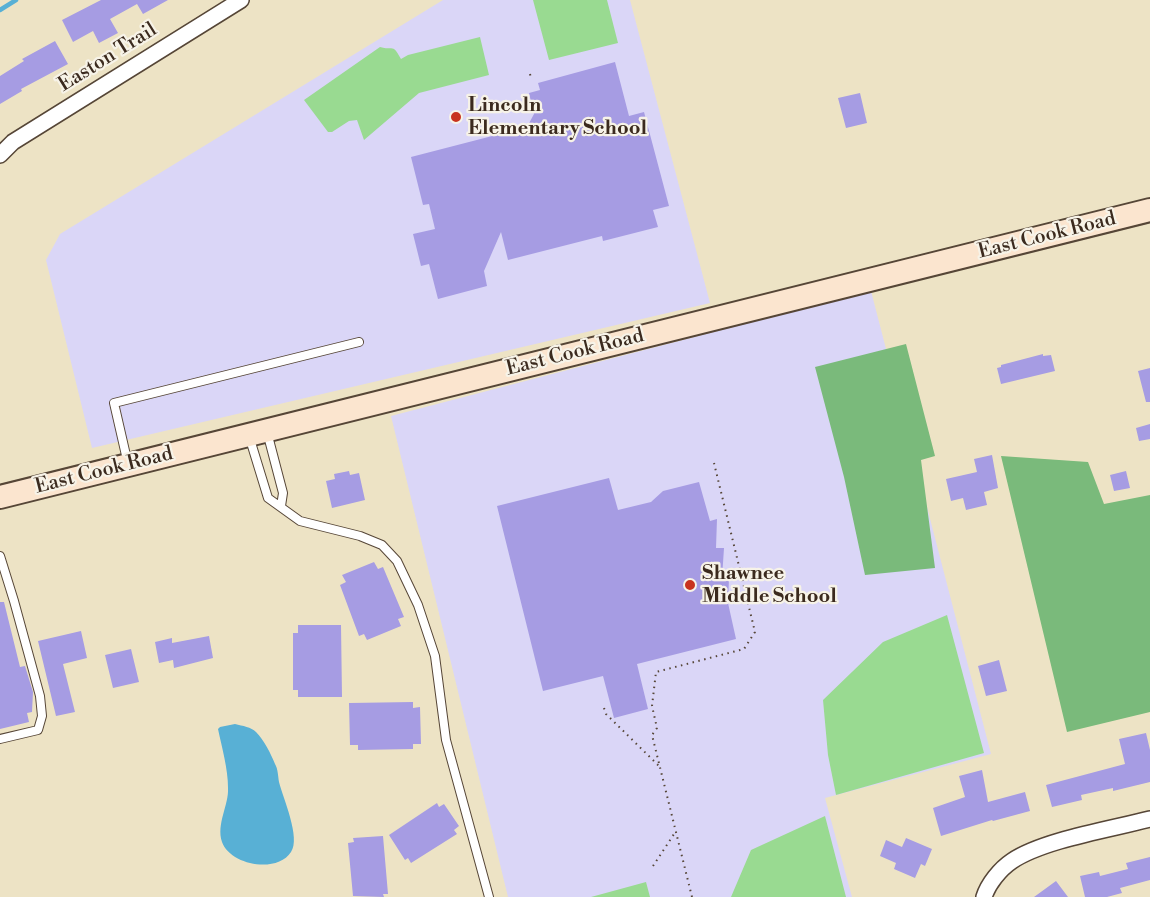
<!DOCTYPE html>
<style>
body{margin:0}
canvas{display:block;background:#ede3c5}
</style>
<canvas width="1150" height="897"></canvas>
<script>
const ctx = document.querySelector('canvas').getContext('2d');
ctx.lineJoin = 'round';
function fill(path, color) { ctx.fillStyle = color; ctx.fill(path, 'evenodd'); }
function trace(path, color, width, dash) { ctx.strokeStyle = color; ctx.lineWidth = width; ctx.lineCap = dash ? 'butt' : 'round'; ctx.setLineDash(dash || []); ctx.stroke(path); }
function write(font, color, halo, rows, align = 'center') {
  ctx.font = font + ' "Libre Bodoni",serif'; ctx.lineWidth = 4.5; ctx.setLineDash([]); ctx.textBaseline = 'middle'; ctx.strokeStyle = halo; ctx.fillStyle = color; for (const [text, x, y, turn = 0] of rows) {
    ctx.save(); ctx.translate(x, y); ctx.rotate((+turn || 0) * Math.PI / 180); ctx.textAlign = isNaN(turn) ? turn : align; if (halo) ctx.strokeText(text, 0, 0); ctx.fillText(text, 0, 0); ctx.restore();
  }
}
fill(new Path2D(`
 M 443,0 L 630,0 L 710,303 L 92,448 L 46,260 L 60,234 Z
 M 871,291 L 991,754 L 825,798 L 852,897 L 508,897 L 391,416 Z`), '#dad6f7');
fill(new Path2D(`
 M 533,0 L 607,0 L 618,43 L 549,60 Z
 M 480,37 L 489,75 L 419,93 L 364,140 L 357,120 L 349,121 L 332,132 L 328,132 L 304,100 L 380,47 C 394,51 392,43 401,59 L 408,55 Z
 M 947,615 L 984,753 L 836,795 L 828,755 L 823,700 L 883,642 Z
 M 825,816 L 846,897 L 731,897 L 751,850 Z
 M 646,882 L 650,897 L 591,897 Z`), '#99da91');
fill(new Path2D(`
 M 906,344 L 935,456 L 921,460 L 935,568 L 865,575 L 844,477 L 815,367 Z
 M 1001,456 L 1088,462 L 1104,504 L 1150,495 L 1150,712 L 1067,732 Z`), '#7aba7b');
fill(new Path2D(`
 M 235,724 C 243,726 251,727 256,732 C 264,740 271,754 275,764 C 278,769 278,776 279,782 C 283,798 301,838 291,852 C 277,874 230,865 222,842 C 216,824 229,805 228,788 C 228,769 222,748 218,729 L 220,727 Z`), '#58b0d5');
trace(new Path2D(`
 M 0,10 L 16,0`), '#58b0d5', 4.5);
fill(new Path2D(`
 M 101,0 L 168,0 L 143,14 L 137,4 L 110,19 L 118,33 L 99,43 L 93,31 L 73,42 L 62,20 Z
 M 55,41 L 68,64 L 21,89 L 22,91 L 0,104 L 0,76 L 24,61 L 22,59 Z
 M 615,62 L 629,116 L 644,112 L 669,206 L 653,210 L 658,227 L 603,241 L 602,236 L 508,260 L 501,232 L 484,271 L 487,286 L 438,299 L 429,264 L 421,266 L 413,234 L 435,229 L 429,204 L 423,205 L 411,157 L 527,127 L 534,114 L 529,93 L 540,90 L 538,83 Z
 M 860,93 L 867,123 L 846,128 L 838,98 Z
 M 1043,354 L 1043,356 L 1051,355 L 1055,371 L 1001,384 L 997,368 L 1001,367 L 1001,365 Z
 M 1150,368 L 1150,402 L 1146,402 L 1138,371 Z
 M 1150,424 L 1150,439 L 1139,441 L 1136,428 Z
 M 992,455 L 998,488 L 984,492 L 987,505 L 966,510 L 963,498 L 951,501 L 946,479 L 977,472 L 974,459 Z
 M 349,471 L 350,475 L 359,473 L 365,500 L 332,508 L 326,481 L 335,479 L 334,474 Z
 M 1126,471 L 1130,488 L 1114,491 L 1110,475 Z
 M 609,478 L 618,510 L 651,502 L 663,491 L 699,482 L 710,521 L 717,519 L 716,548 L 724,548 L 722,578 L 729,578 L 728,603 L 736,639 L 637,664 L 648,709 L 614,718 L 603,676 L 543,691 L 497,506 Z
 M 374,562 L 378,569 L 383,567 L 404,617 L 398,619 L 401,626 L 367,640 L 364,634 L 359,636 L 340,585 L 346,582 L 342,575 Z
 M 0,602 L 4,602 L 20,667 L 25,666 L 33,692 L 32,712 L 27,713 L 29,722 L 0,729 Z
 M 298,625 L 341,625 L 342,697 L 298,697 L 298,690 L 293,690 L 293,633 L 298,633 Z
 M 81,631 L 87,658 L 63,664 L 75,712 L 56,716 L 38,641 Z
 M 209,636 L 213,658 L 174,668 L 173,660 L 159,663 L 155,642 L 172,638 L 172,643 Z
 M 131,649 L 139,682 L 113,688 L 105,655 Z
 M 999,660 L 1007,691 L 986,696 L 978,666 Z
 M 413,702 L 413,708 L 420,707 L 421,744 L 413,744 L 413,749 L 358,750 L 358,745 L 350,745 L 349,703 Z
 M 1146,733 L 1150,750 L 1150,782 L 1113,791 L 1113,788 L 1081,795 L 1082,800 L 1052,807 L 1046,785 L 1125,764 L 1119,739 Z
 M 982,770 L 988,802 L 1025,792 L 1030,811 L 993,821 L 992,820 L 941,836 L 933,808 L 965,797 L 959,776 Z
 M 437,803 L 439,807 L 444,804 L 459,826 L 454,830 L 457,834 L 411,863 L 408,858 L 405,860 L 389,835 Z
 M 383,836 L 388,894 L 383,894 L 384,897 L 353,896 L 348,843 L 354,842 L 353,838 Z
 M 906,838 L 932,849 L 925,866 L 921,864 L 915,878 L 894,869 L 896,863 L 880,856 L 886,840 L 902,847 Z
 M 1150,857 L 1150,880 L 1120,888 L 1122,893 L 1107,897 L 1085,897 L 1080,876 L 1099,872 L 1100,876 L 1128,869 L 1126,863 Z
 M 1056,881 L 1068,897 L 1034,897 Z`), '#a69ce3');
const lane = new Path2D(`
 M 267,432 L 283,493 L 281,506
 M 249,436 L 268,498 L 300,521 L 360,536 L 382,545 L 397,561 L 418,605 L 435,656 L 446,740 L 489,897
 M 128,464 L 114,403 L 359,342
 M 0,556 L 14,601 L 40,696 L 42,716 L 38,730 L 0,739`);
const street = new Path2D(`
 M 0,155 L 13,142 L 241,0
 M 984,897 C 988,884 1000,869 1012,861 C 1043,840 1112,829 1150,819`);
const secondary = new Path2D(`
 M 0,497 L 1150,210`);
trace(lane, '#564637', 10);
trace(street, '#564637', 18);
trace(secondary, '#564637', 26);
trace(new Path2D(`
 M 530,74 L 531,78
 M 604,708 L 606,714 L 660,767
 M 653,866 L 676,831
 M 692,897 L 652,735 L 657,728 L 652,706 L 656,672 L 744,649 L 755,632 L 714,463`), '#564637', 2, [1.5, 4.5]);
trace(lane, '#fff', 8);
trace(street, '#fff', 15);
trace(secondary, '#fbe5cf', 22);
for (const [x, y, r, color] of [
 [456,117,6,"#c8321e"],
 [690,585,6,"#c8321e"]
]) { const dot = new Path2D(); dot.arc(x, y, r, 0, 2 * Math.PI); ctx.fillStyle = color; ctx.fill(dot); trace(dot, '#f7f3e8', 2); }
write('20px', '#3b2a1e', '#f7f3e8', [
 ["Easton Trail",108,58,-32],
 ["East Cook Road",1047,236,-14],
 ["East Cook Road",575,353,-14],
 ["East Cook Road",104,471,-14]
]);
write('bold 20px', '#3b2a1e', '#f7f3e8', [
 ["Lincoln",468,106],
 ["Elementary School",468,129],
 ["Shawnee",702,574],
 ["Middle School",702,597]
], 'left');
</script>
